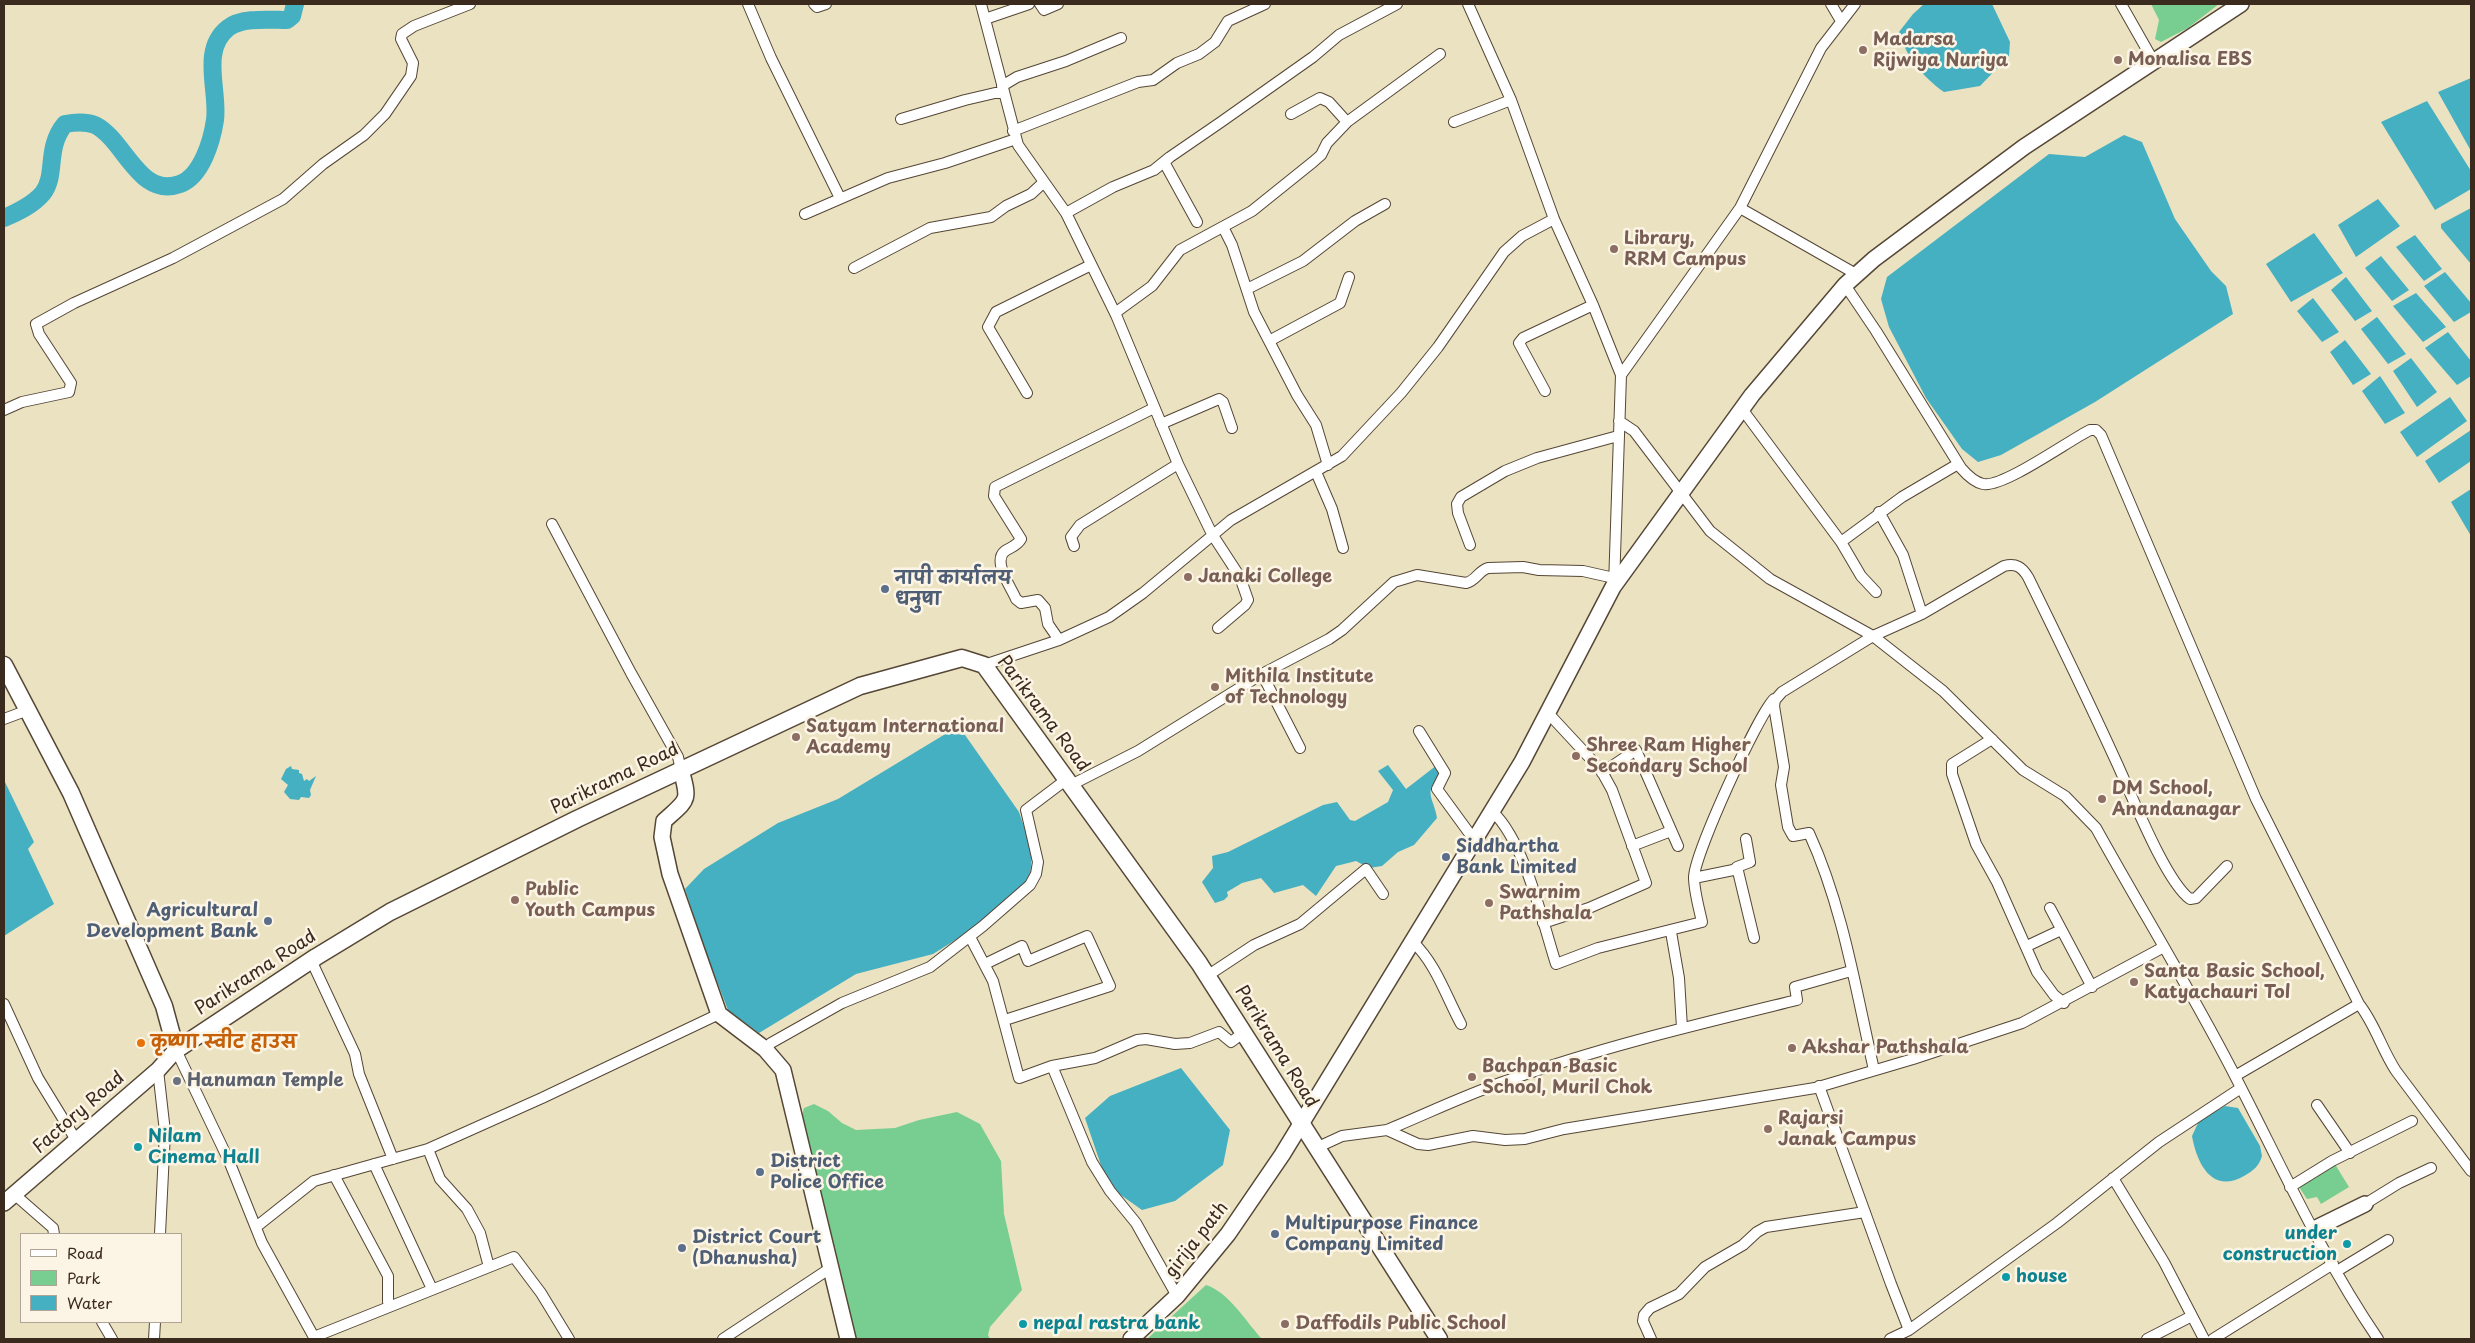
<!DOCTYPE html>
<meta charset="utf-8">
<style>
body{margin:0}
#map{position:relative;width:2475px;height:1343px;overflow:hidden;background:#eae2c0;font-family:"Playpen Sans",sans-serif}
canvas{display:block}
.frame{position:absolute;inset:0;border:5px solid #3b2a1e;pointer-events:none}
.legend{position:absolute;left:20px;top:1233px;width:162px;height:90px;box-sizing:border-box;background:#fcf5e5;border:1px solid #afa495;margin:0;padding:6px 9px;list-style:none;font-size:15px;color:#3b2a1e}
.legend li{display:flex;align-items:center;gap:10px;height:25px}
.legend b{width:25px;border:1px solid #afa495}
</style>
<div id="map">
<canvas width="2475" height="1343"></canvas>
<div class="frame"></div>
<ul class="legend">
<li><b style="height:6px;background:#fff"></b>Road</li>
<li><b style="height:14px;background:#78ce91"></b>Park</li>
<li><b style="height:14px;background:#44b0c2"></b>Water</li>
</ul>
</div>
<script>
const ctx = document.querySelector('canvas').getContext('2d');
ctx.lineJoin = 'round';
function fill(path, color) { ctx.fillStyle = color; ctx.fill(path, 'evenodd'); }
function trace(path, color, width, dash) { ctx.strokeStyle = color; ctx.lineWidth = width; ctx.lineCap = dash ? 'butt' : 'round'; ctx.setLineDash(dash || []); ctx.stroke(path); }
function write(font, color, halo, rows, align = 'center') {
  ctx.font = font + ' "Playpen Sans","Playpen Sans Deva",sans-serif'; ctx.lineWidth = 5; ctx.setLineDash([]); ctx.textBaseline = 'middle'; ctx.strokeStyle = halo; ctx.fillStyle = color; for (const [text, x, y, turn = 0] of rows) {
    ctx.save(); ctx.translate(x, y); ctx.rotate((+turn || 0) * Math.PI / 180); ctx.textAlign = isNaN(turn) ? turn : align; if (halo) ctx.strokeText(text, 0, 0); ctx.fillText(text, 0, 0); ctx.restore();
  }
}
fill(new Path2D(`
 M 2151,4 L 2219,4 L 2188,28 L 2161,42 L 2155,39 L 2159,20 Z
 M 814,1104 L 828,1111 L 842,1123 L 856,1130 L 895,1128 L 919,1120 L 957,1112 L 980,1124 L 1001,1161 L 1004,1214 L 1022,1290 L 990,1327 L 988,1335 L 990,1339 L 856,1339 L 827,1234 L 813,1158 L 802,1115 L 804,1108 Z
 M 2333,1161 L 2349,1187 L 2321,1204 L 2317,1197 L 2307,1199 L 2297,1184 Z
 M 1206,1285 C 1229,1292 1246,1322 1262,1339 L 1147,1339 Z`), '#78ce91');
fill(new Path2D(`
 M 1924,4 L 1992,4 L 2010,42 L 2009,56 L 1980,86 L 1944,92 C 1923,77 1906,57 1899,32 L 1913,14 Z
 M 2471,78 L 2471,151 L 2438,92 Z
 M 2427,101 L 2471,171 L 2471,189 L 2435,210 L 2381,122 Z
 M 2124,135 L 2142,142 L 2175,219 L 2211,271 L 2226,286 L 2233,314 L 2095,402 L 2001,455 L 1978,462 L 1962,449 L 1926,398 L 1889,327 L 1881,299 L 1887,277 L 2049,154 L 2085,157 Z
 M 2378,199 L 2400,226 L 2356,257 L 2338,225 Z
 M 2471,208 L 2471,264 L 2441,228 L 2441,224 Z
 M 2314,233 L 2343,273 L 2291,302 L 2266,264 Z
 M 2415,235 L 2442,269 L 2424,281 L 2396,247 Z
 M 2381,256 L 2409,290 L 2392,301 L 2365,268 Z
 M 2445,272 L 2471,303 L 2471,312 L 2454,322 L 2424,286 Z
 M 2346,277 L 2372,311 L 2355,321 L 2331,290 Z
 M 2416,293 L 2446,327 L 2423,342 L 2393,306 Z
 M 2313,298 L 2339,332 L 2322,342 L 2297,311 Z
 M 2377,317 L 2406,354 L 2388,364 L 2361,329 Z
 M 2448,332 L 2471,361 L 2471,376 L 2457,385 L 2425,348 Z
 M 2345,340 L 2371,374 L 2353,385 L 2330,352 Z
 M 2411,358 L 2437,392 L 2417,407 L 2393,371 Z
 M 2380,376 L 2405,413 L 2385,424 L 2362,391 Z
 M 2450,397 L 2467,421 L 2417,457 L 2400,432 Z
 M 2471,430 L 2471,461 L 2439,483 L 2425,461 Z
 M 2471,489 L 2471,536 L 2451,502 Z
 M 947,733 L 965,735 L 1019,812 L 1032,850 L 1030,881 L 1002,911 L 933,954 L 856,974 L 759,1033 L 728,1010 L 706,953 L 685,889 L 704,869 L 778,823 L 838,799 Z
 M 1388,765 L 1406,789 L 1437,765 L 1442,777 C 1421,789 1435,801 1437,818 L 1414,845 L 1398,852 L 1382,866 L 1369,868 L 1356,861 L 1336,866 L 1316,896 L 1303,885 L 1274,893 L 1261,878 L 1242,883 L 1227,892 L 1228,896 L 1224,900 L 1215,903 L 1202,882 L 1213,868 L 1212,856 L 1228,852 L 1323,805 L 1337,802 L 1350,820 L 1355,821 L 1388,802 L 1393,790 L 1378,771 Z
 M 291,766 L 292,769 L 299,770 L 299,773 L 302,774 L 304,781 L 307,779 L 309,781 L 316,776 L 310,790 L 311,795 L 309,798 L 301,797 L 299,800 L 290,799 L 284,792 L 288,785 L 281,779 L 286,769 Z
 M 4,780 L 34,842 L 28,849 L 54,904 L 4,936 Z
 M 1181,1068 L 1230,1130 L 1223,1165 L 1175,1201 L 1142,1210 L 1108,1186 L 1085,1118 L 1110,1096 Z
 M 2225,1106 L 2238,1108 L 2260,1146 L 2262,1156 C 2259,1166 2253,1171 2244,1176 C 2212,1194 2197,1164 2192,1136 L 2199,1121 Z`), '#44b0c2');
trace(new Path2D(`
 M 4,218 C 18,212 33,205 43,193 C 57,175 45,148 65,124 C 75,122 85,121 95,125 C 125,140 139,199 180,184 C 202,176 212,140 215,120 C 219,91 200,50 228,28 C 242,17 270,20 287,20 L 292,16 L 295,4`), '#44b0c2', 18);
const street = new Path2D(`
 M 748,4 L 771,58 L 840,198
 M 814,4 L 817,7 L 826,4
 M 981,4 L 1018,145 L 1066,213 L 1116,315 L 1178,464 L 1212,534 L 1240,577 L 1248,600 L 1245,605 L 1218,628
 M 1040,4 L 1044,10 L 1058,4
 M 1468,4 L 1511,100 L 1554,219 L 1593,305 L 1621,375 L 1614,586
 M 1831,4 L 1841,21
 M 2121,4 L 2154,62
 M 985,19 L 1029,4
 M 1002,86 L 1017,77 L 1066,61 L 1121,38
 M 1291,114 L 1320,98 L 1329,102 L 1347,122
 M 901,119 L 965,100 L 995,93 L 1003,93
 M 1454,122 L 1511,100
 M 1013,131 L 1138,82 L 1153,80 L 1177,63 L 1199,54 L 1215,42 L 1228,21 L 1265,4
 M 1164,162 L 1197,222
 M 1740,208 L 1856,274
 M 1066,213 L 1113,187 L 1154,170 L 1170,157 L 1221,122 L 1313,57 L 1339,35 L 1397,4
 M 805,214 L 888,178 L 945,163 L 1016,139
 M 1223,227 L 1232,245 L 1254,312 L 1297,395 L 1316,425 L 1328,465
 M 854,268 L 930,228 L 991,217 L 1006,206 L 1031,194 L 1044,182
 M 1845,285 L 1876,331 L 1961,468 C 1967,475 1974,482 1983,484 C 2003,488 2068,441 2090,430 L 2096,430 L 2101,435 L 2256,799 L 2359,1004 C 2375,1024 2382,1050 2396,1071 L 2471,1171
 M 1247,289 L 1303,261 L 1355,221 L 1385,204
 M 1115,313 L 1152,286 L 1180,250 L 1252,211 L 1313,162 L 1321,155 L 1327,143 L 1347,122 L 1440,54
 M 1269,341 L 1340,303 L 1349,277
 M 1621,375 L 1740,208 L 1821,48 L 1855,4
 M 1545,391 L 1519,343 L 1523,338 L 1593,305
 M 1027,393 L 988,327 L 996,312 L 1091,265
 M 1742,409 L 1841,542 L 1861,576 L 1876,592
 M 4,410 L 22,402 L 69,392 L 71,383 L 39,334 L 36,324 L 74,303 L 173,258 L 283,199 L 323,164 L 364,135 L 385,114 L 411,76 L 413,63 L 401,39 L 402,34 L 414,26 L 470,4
 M 1619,421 L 1634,431 L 1710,531 L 1770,579 L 1873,636 L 1943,691 L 2023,770 L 2065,796 L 2096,828 C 2142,911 2192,992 2235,1076 C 2281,1165 2322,1257 2378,1339
 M 1161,424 L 1219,399 L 1223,402 L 1232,428
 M 1316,472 L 1332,509 L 1343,548
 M 1879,512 L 1903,555 L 1922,614
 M 552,524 L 631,673 L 678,757 L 681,770
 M 1841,542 L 1902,497 L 1958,464
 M 1470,545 L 1458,513 L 1457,504 L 1461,497 L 1505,471 L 1537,458 L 1618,436
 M 1074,546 L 1071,537 L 1080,525 L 1178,464
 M 1059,640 L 1048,624 L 1045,608 L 1038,600 L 1021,603 L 1016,599 C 1011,587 992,561 1005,551 C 1011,547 1017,546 1021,539 L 994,496 L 995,487 L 1154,408
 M 984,665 L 1059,640 L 1109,617 L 1143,593 L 1231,520 L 1342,456 L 1401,393 L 1438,347 L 1504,252 L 1522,236 L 1554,219
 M 1262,674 L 1300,748
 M 4,719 L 28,710
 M 1419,731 L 1445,773 L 1437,789 L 1475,841
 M 1992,739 L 1952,764 L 1952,774 L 1976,844 L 1997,882 L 2037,972 L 2054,995 L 2064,1003
 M 1602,773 L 1636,750 L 1678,846
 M 1071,785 L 1138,751 L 1262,674 L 1329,639 L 1342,630 L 1394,582 L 1417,575 L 1466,583 C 1476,581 1478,571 1488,568 L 1523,567 L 1539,570 L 1583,571 L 1614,578
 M 1493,812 C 1525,843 1542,920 1556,964 L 1598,948 L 1702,922 C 1699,908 1694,891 1694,877 C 1695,853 1757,717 1774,699
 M 1746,839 L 1750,862 L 1737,867 L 1754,938
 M 1632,846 L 1671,831
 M 1694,878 L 1738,869
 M 2050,908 L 2092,987
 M 1543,923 L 1589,908 L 1646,883 L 1612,790 L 1601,770 L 1548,713
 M 1671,932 L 1679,978 L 1682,1028
 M 970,937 L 993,981 L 1019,1078 L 1052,1066 L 1095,1058 L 1137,1040 L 1146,1039 L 1175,1044 L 1190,1043 L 1219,1032 L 1231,1042 L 1243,1033
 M 1413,942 C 1436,964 1446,996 1461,1024
 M 2027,946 L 2061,930
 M 311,960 L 355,1054 L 359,1074 L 393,1159
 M 985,964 L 1022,946 L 1028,961 L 1087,936 L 1110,986 L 1005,1020
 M 1207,976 L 1254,945 L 1300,924 L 1366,869 L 1383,894
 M 4,1004 L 38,1078 L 76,1140
 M 765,1049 L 771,1043 L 842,1003 L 930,967 L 983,926 L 1030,885 L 1036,874 L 1038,862 L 1026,810 L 1067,779
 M 176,1050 L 229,1161 L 262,1243 L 315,1339
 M 1052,1066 L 1092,1162 L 1110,1191 L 1136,1223 L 1177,1296
 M 158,1070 L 165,1132 L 160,1234
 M 1874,1070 C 1856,991 1843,907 1809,833 L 1793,836 L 1788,827 L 1781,785 L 1784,767 L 1774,706 L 1775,700 L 1782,692 L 1873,636 L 1922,614 L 2004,566 C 2016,563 2022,567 2028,577 C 2058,638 2087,698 2115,759 C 2130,791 2165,881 2190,899 L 2196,898 L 2227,866
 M 2235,1076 L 2359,1004
 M 1819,1086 L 1891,1284 L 1909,1330 L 2057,1223 L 2159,1142 L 2241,1088
 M 2317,1105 L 2350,1153
 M 1387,1130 C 1426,1114 1465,1095 1506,1081 C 1601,1047 1699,1024 1797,1000 L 1795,987 L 1851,971
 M 1316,1148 L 1342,1136 L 1387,1130 L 1418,1144 L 1428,1145 L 1473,1136 L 1505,1140 L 1525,1139 L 1564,1129 L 1815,1088 L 1913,1059 L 2022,1023 L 2162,948
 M 428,1149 L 440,1179 L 467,1209 L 480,1233 L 489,1267
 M 374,1164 L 432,1289
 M 334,1175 L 388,1276 L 388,1302
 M 2113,1178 L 2164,1262 L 2204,1339
 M 2290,1187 L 2332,1161 L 2412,1121
 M 14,1194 L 53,1228 L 54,1234
 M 2365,1204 L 2399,1183 L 2431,1168
 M 256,1227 L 314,1181 L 428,1149 L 542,1098 L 719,1014
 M 2337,1271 L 2388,1240
 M 102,1322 L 112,1339
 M 314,1337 L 514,1257 L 541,1293 L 569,1339
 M 154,1339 L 155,1322
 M 723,1339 L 829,1269
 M 1651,1339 L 1643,1321 L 1644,1315 L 1650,1308 L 1679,1294 L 1705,1267 L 1743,1245 L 1757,1232 L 1766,1227 L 1865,1212
 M 1890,1339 L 1909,1330
 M 2147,1339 L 2192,1316
 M 2213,1339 L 2333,1264`);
const secondary = new Path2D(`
 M 681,770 C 690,802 688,799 664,821 L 662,837 L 670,874 L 719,1014 L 765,1049 L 783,1070 L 848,1339
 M 4,1203 L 158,1070 L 176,1050
 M 2314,1229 L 2365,1204
 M 1131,1339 L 1177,1296 L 1228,1234 L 1282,1155 L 1522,762 L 1613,587 L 1752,395 L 1845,285 L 1874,259 L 2024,147 L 2241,4`);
const primary = new Path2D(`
 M 4,665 L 71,793 L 164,1006 L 176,1050 L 316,957 L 390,912 L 577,819 L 860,686 L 962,658 L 984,665 L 1199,963 L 1439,1339`);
trace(street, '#554636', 12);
trace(secondary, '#554636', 18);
trace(primary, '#554636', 19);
trace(street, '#fff', 10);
trace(secondary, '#fff', 15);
trace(primary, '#fff', 16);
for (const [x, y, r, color] of [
 [1863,50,5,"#8d6e63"],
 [2118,60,5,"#8d6e63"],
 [1614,249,5,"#8d6e63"],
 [1188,577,5,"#8d6e63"],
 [885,589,5,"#5c6f8a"],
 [1215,687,5,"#8d6e63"],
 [796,737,5,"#8d6e63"],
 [1576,756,5,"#8d6e63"],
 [2102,799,5,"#8d6e63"],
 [1446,857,5,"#5c6f8a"],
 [515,900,5,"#8d6e63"],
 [1489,903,5,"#8d6e63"],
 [268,921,5,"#5c6f8a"],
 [2134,982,5,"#8d6e63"],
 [141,1043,5,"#e8710a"],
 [1792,1048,5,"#8d6e63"],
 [1472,1077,5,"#8d6e63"],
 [177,1081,5,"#6b7280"],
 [1768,1129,5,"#8d6e63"],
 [138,1147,5,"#0f9aa8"],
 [760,1172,5,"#5c6f8a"],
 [1275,1234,5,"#5c6f8a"],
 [2347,1244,5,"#0f9aa8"],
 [682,1248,5,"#5c6f8a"],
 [2006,1277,5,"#0f9aa8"],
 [1023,1324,5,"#0f9aa8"],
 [1285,1324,5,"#8d6e63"]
]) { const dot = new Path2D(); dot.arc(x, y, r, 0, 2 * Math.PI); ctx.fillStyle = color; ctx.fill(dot); trace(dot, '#fcf5e5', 2); }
write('bold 18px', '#785e54', '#fcf5e5', [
 ["Madarsa",1873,40],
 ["Rijwiya Nuriya",1873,61],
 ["Monalisa EBS",2128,60],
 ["Library,",1624,239],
 ["RRM Campus",1624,260],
 ["Janaki College",1198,577],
 ["Mithila Institute",1225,677],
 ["of Technology",1225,698],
 ["Satyam International",806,727],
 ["Academy",806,748],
 ["Shree Ram Higher",1586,746],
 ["Secondary School",1586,767],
 ["DM School,",2112,789],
 ["Anandanagar",2112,810],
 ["Public",525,890],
 ["Youth Campus",525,911],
 ["Swarnim",1499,893],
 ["Pathshala",1499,914],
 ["Santa Basic School,",2144,972],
 ["Katyachauri Tol",2144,993],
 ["Akshar Pathshala",1802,1048],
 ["Bachpan Basic",1482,1067],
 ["School, Muril Chok",1482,1088],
 ["Rajarsi",1778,1119],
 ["Janak Campus",1778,1140],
 ["Daffodils Public School",1295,1324]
], 'left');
write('bold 18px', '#4e5e75', '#fcf5e5', [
 ["नापी कार्यालय",895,579],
 ["धनुषा",895,600],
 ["Siddhartha",1456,847],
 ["Bank Limited",1456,868],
 ["Agricultural",258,911,"right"],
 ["Development Bank",258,932,"right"],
 ["District",770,1162],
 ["Police Office",770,1183],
 ["Multipurpose Finance",1285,1224],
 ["Company Limited",1285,1245],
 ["District Court",692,1238],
 ["(Dhanusha)",692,1259]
], 'left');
write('18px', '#3b2a1e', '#fcf5e5', [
 ["Parikrama Road",1043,714,53],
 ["Parikrama Road",615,779,-26],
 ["Parikrama Road",256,973,-33],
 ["Parikrama Road",1276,1047,58],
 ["Factory Road",79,1113,-41],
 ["girija path",1197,1240,-52]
]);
write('bold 18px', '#c56008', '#fcf5e5', [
 ["कृष्णा स्वीट हाउस",151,1043]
], 'left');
write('bold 18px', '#5b616d', '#fcf5e5', [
 ["Hanuman Temple",187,1081]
], 'left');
write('bold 18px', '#0d838f', '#fcf5e5', [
 ["Nilam",148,1137],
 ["Cinema Hall",148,1158],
 ["under",2337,1234,"right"],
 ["construction",2337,1255,"right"],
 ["house",2016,1277],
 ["nepal rastra bank",1033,1324]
], 'left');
</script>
